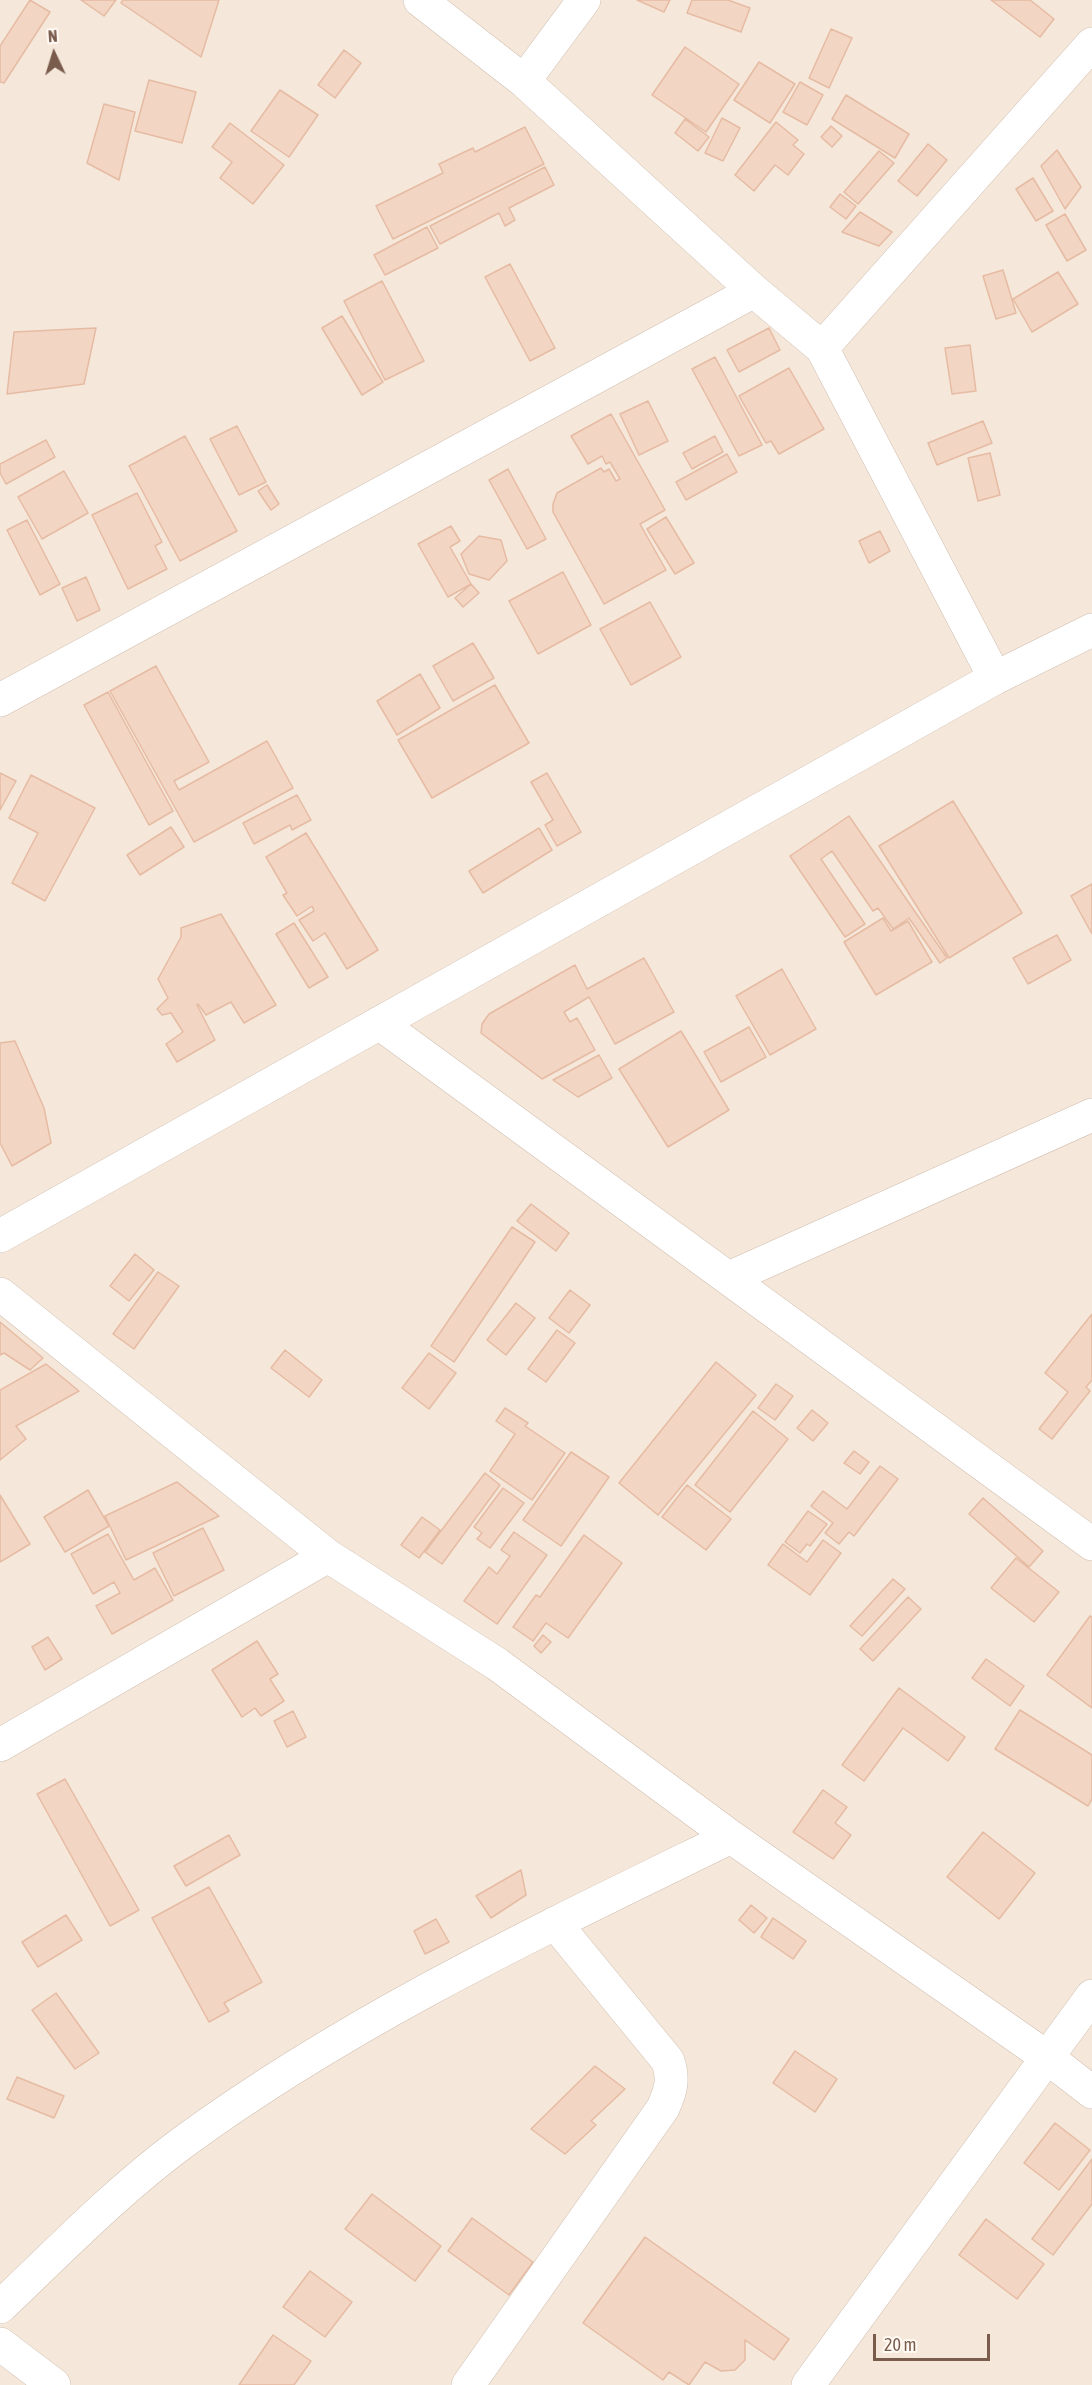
<!DOCTYPE html>
<style>
body{margin:0}
#map{position:relative;width:1092px;height:2385px;overflow:hidden;background:#fdf6ec;font-family:"Asap Condensed",sans-serif}
canvas{display:block}
.north{position:absolute;left:24px;top:24px;width:60px;height:60px;-webkit-text-stroke:4px #fffaf3;paint-order:stroke;rotate:356deg;font-size:16px;font-weight:700;line-height:24px;text-align:center;color:#7a5c4d}
.north::after{content:'';display:block;margin:auto;width:21px;height:27px;background:#7a5c4d;clip-path:polygon(50% 0,100% 100%,50% 72%,0 100%)}
.scale{position:absolute;left:873px;top:2334px;width:117px;height:27px;box-sizing:border-box;border:3px solid #7a5c4d;border-top:0;padding-left:8px;font-size:18px;line-height:21px;white-space:nowrap;color:#7a5c4d;-webkit-text-stroke:4px #fffaf3;paint-order:stroke}
</style>
<div id="map">
<canvas width="1092" height="2385"></canvas>
<div class="north">N</div>
<div class="scale">20 m</div>
</div>
<script>
const ctx = document.querySelector('canvas').getContext('2d');
ctx.lineJoin = 'round';
function fill(path, color) { ctx.fillStyle = color; ctx.fill(path, 'evenodd'); }
function trace(path, color, width, dash) { ctx.strokeStyle = color; ctx.lineWidth = width; ctx.lineCap = dash ? 'butt' : 'round'; ctx.setLineDash(dash || []); ctx.stroke(path); }
fill(new Path2D(`
 M 0,0 L 1092,0 L 1092,2385 L 0,2385 Z`), '#f5e8da');
const building = new Path2D(`
 M 30,0 L 50,12 L 4,83 L 0,82 L 0,46 Z
 M 81,0 L 116,0 L 104,16 Z
 M 123,0 L 219,0 L 201,57 L 121,3 Z
 M 637,0 L 670,0 L 664,12 Z
 M 692,0 L 728,0 L 750,8 L 741,32 L 687,13 Z
 M 991,0 L 1030,0 L 1054,19 L 1040,37 Z
 M 831,29 L 852,38 L 829,88 L 809,78 Z
 M 685,47 L 739,84 L 706,132 L 652,95 Z
 M 344,50 L 361,63 L 335,98 L 318,85 Z
 M 759,62 L 795,84 L 770,123 L 734,100 Z
 M 149,80 L 196,92 L 182,143 L 135,131 Z
 M 800,82 L 823,95 L 807,125 L 783,112 Z
 M 280,90 L 318,115 L 289,157 L 251,131 Z
 M 846,95 L 909,134 L 895,158 L 832,119 Z
 M 104,104 L 135,112 L 119,180 L 87,163 Z
 M 722,118 L 740,128 L 723,161 L 705,153 Z
 M 685,119 L 709,137 L 698,151 L 675,133 Z
 M 776,122 L 798,140 L 793,145 L 804,154 L 788,175 L 775,165 L 754,191 L 735,175 Z
 M 230,123 L 284,165 L 253,204 L 220,178 L 232,162 L 212,147 Z
 M 831,126 L 842,136 L 832,147 L 821,137 Z
 M 525,127 L 544,164 L 393,239 L 376,206 L 443,173 L 439,164 L 473,148 L 475,152 Z
 M 928,144 L 947,160 L 917,196 L 898,181 Z
 M 1057,150 L 1081,187 L 1065,209 L 1041,166 Z
 M 879,151 L 894,163 L 858,204 L 844,192 Z
 M 545,167 L 554,185 L 509,208 L 515,220 L 505,226 L 499,213 L 440,244 L 430,226 Z
 M 1033,178 L 1053,211 L 1036,221 L 1016,189 Z
 M 840,194 L 856,206 L 846,219 L 830,207 Z
 M 860,212 L 892,232 L 879,246 L 842,232 Z
 M 1065,214 L 1086,250 L 1067,261 L 1046,225 Z
 M 427,227 L 438,248 L 385,275 L 374,255 Z
 M 510,264 L 555,348 L 530,361 L 485,277 Z
 M 1003,270 L 1016,313 L 996,319 L 983,276 Z
 M 1058,272 L 1078,304 L 1032,332 L 1013,299 Z
 M 382,281 L 424,361 L 385,380 L 344,301 Z
 M 342,316 L 383,382 L 362,395 L 322,328 Z
 M 96,328 L 84,384 L 7,394 L 14,332 Z
 M 769,328 L 780,350 L 739,372 L 727,350 Z
 M 970,345 L 976,391 L 952,394 L 945,348 Z
 M 715,357 L 762,445 L 739,456 L 692,369 Z
 M 789,368 L 824,429 L 779,454 L 771,441 L 766,443 L 739,396 Z
 M 648,401 L 668,441 L 639,455 L 620,414 Z
 M 611,414 L 665,510 L 640,524 L 666,570 L 604,604 L 553,512 L 553,504 L 557,493 L 601,468 L 604,472 L 609,469 L 616,481 L 620,479 L 610,462 L 606,464 L 602,456 L 588,464 L 571,436 Z
 M 983,421 L 992,443 L 937,465 L 928,443 Z
 M 237,426 L 266,482 L 239,495 L 210,439 Z
 M 185,436 L 237,531 L 180,561 L 129,466 Z
 M 715,436 L 723,452 L 692,469 L 683,453 Z
 M 46,440 L 55,457 L 6,484 L 0,473 L 0,464 Z
 M 990,453 L 1000,495 L 978,501 L 968,458 Z
 M 727,454 L 737,472 L 686,500 L 676,482 Z
 M 508,469 L 546,539 L 527,549 L 489,480 Z
 M 64,471 L 88,513 L 42,539 L 18,497 Z
 M 267,485 L 279,504 L 271,510 L 258,491 Z
 M 137,493 L 162,542 L 155,546 L 167,569 L 128,589 L 92,515 Z
 M 666,517 L 694,563 L 675,574 L 647,529 Z
 M 27,520 L 60,584 L 40,595 L 7,530 Z
 M 451,526 L 460,541 L 450,547 L 471,584 L 448,597 L 418,544 Z
 M 880,531 L 890,551 L 869,563 L 859,541 Z
 M 479,536 L 501,540 L 507,561 L 489,580 L 469,574 L 461,554 Z
 M 563,572 L 591,625 L 538,654 L 509,601 Z
 M 86,577 L 100,610 L 77,621 L 62,588 Z
 M 471,584 L 479,593 L 463,607 L 455,598 Z
 M 650,602 L 681,657 L 631,685 L 600,629 Z
 M 473,643 L 494,678 L 453,701 L 433,666 Z
 M 156,666 L 209,762 L 174,781 L 179,790 L 267,741 L 293,788 L 194,842 L 110,691 Z
 M 420,674 L 440,708 L 397,735 L 377,701 Z
 M 495,685 L 529,743 L 432,798 L 398,740 Z
 M 108,692 L 173,811 L 149,825 L 84,705 Z
 M 0,773 L 16,781 L 0,810 Z
 M 547,773 L 581,832 L 557,846 L 545,825 L 553,820 L 531,782 Z
 M 31,775 L 95,808 L 45,901 L 12,883 L 38,833 L 9,818 Z
 M 297,795 L 311,820 L 292,830 L 290,825 L 254,844 L 243,823 Z
 M 953,801 L 1022,913 L 949,958 L 879,846 Z
 M 849,816 L 947,958 L 940,963 L 909,918 L 893,929 L 878,908 L 873,911 L 832,851 L 821,859 L 865,924 L 845,937 L 790,856 Z
 M 171,827 L 184,847 L 140,875 L 127,855 Z
 M 539,828 L 552,850 L 483,893 L 469,871 Z
 M 306,833 L 378,950 L 347,969 L 325,933 L 313,941 L 299,920 L 314,911 L 312,906 L 297,916 L 283,895 L 287,893 L 266,857 Z
 M 1092,884 L 1092,934 L 1071,896 Z
 M 221,914 L 276,1005 L 244,1023 L 231,1002 L 206,1015 L 198,1004 L 197,1005 L 215,1040 L 177,1062 L 166,1044 L 183,1032 L 171,1013 L 162,1015 L 157,1009 L 168,998 L 158,979 L 181,937 L 181,928 Z
 M 883,918 L 891,931 L 908,921 L 932,962 L 876,995 L 844,942 Z
 M 294,923 L 328,977 L 309,988 L 276,934 Z
 M 1057,935 L 1071,960 L 1028,984 L 1013,958 Z
 M 644,958 L 674,1012 L 615,1044 L 589,997 L 564,1012 L 570,1022 L 577,1018 L 595,1050 L 542,1079 L 481,1033 L 482,1024 L 489,1014 L 575,965 L 587,989 Z
 M 782,969 L 816,1029 L 770,1055 L 736,996 Z
 M 749,1027 L 766,1057 L 721,1082 L 704,1052 Z
 M 681,1031 L 729,1110 L 668,1147 L 619,1069 Z
 M 15,1041 L 44,1108 L 51,1143 L 12,1166 L 0,1143 L 0,1043 Z
 M 599,1055 L 612,1078 L 578,1097 L 553,1080 Z
 M 531,1204 L 569,1233 L 556,1251 L 517,1221 Z
 M 512,1227 L 535,1242 L 454,1362 L 431,1346 Z
 M 135,1254 L 154,1270 L 129,1301 L 110,1286 Z
 M 158,1272 L 179,1286 L 134,1349 L 113,1334 Z
 M 570,1290 L 590,1305 L 569,1333 L 549,1318 Z
 M 516,1303 L 535,1318 L 506,1355 L 487,1340 Z
 M 1092,1314 L 1092,1380 L 1086,1387 L 1090,1391 L 1052,1439 L 1039,1429 L 1068,1392 L 1045,1373 Z
 M 0,1322 L 43,1358 L 30,1370 L 4,1353 L 0,1355 Z
 M 557,1330 L 575,1343 L 546,1382 L 528,1369 Z
 M 285,1350 L 322,1380 L 309,1397 L 271,1368 Z
 M 429,1353 L 456,1373 L 429,1409 L 402,1388 Z
 M 716,1362 L 756,1395 L 658,1515 L 619,1483 Z
 M 46,1364 L 79,1391 L 16,1426 L 26,1439 L 0,1460 L 0,1390 Z
 M 776,1384 L 793,1396 L 775,1420 L 758,1408 Z
 M 505,1408 L 528,1423 L 525,1426 L 565,1453 L 532,1500 L 490,1471 L 515,1434 L 496,1421 Z
 M 812,1410 L 828,1423 L 813,1441 L 797,1428 Z
 M 753,1411 L 788,1439 L 730,1512 L 695,1485 Z
 M 854,1451 L 869,1462 L 860,1474 L 844,1463 Z
 M 571,1452 L 609,1477 L 561,1546 L 523,1520 Z
 M 880,1466 L 898,1479 L 854,1536 L 849,1532 L 839,1544 L 825,1533 L 833,1523 L 811,1506 L 823,1491 L 847,1509 Z
 M 485,1473 L 500,1485 L 442,1564 L 425,1552 Z
 M 177,1482 L 219,1516 L 126,1560 L 105,1516 Z
 M 687,1485 L 731,1519 L 706,1550 L 662,1517 Z
 M 503,1488 L 524,1503 L 490,1548 L 477,1539 L 482,1533 L 474,1527 Z
 M 88,1490 L 109,1526 L 65,1552 L 44,1517 Z
 M 0,1495 L 30,1544 L 0,1562 Z
 M 983,1498 L 1043,1551 L 1029,1567 L 969,1514 Z
 M 808,1511 L 827,1524 L 810,1546 L 807,1544 L 800,1553 L 785,1542 Z
 M 422,1517 L 440,1530 L 419,1558 L 401,1545 Z
 M 203,1528 L 224,1570 L 174,1596 L 153,1553 Z
 M 514,1532 L 547,1555 L 497,1624 L 464,1601 L 489,1567 L 497,1574 L 510,1556 L 501,1550 Z
 M 108,1534 L 134,1580 L 155,1568 L 173,1600 L 112,1634 L 96,1606 L 120,1593 L 114,1582 L 93,1594 L 71,1554 Z
 M 584,1535 L 622,1563 L 568,1638 L 546,1623 L 533,1641 L 513,1627 L 536,1595 L 540,1597 Z
 M 823,1540 L 841,1553 L 810,1595 L 768,1565 L 783,1544 L 807,1562 Z
 M 1016,1558 L 1059,1592 L 1034,1622 L 991,1588 Z
 M 893,1579 L 905,1589 L 862,1636 L 850,1626 Z
 M 908,1597 L 921,1609 L 873,1661 L 860,1649 Z
 M 1090,1616 L 1092,1617 L 1092,1708 L 1047,1675 Z
 M 543,1635 L 551,1642 L 541,1653 L 534,1646 Z
 M 48,1637 L 62,1659 L 45,1670 L 32,1647 Z
 M 257,1641 L 278,1674 L 270,1679 L 284,1701 L 261,1716 L 255,1708 L 242,1717 L 212,1670 Z
 M 986,1659 L 1024,1686 L 1010,1706 L 972,1678 Z
 M 899,1688 L 965,1737 L 948,1761 L 903,1728 L 864,1781 L 842,1765 Z
 M 1020,1710 L 1092,1755 L 1092,1799 L 1088,1806 L 995,1749 Z
 M 293,1711 L 306,1737 L 287,1747 L 274,1721 Z
 M 65,1779 L 139,1910 L 110,1926 L 37,1794 Z
 M 823,1790 L 847,1807 L 835,1823 L 851,1835 L 833,1859 L 793,1832 Z
 M 983,1832 L 1035,1873 L 999,1919 L 947,1877 Z
 M 229,1835 L 240,1855 L 186,1886 L 174,1866 Z
 M 521,1870 L 526,1895 L 491,1918 L 476,1896 Z
 M 209,1887 L 262,1982 L 224,2003 L 229,2011 L 209,2022 L 152,1918 Z
 M 751,1905 L 767,1918 L 754,1933 L 739,1920 Z
 M 66,1915 L 82,1940 L 38,1967 L 22,1942 Z
 M 773,1918 L 806,1941 L 793,1959 L 761,1937 Z
 M 436,1919 L 449,1942 L 425,1954 L 414,1931 Z
 M 56,1993 L 99,2053 L 75,2069 L 32,2010 Z
 M 795,2051 L 837,2079 L 815,2112 L 773,2083 Z
 M 595,2066 L 625,2089 L 591,2121 L 596,2125 L 565,2154 L 531,2129 Z
 M 17,2077 L 64,2096 L 54,2118 L 7,2099 Z
 M 1055,2123 L 1090,2150 L 1059,2190 L 1024,2163 Z
 M 1092,2159 L 1092,2204 L 1053,2255 L 1032,2239 Z
 M 372,2194 L 441,2246 L 415,2281 L 345,2229 Z
 M 472,2218 L 533,2262 L 509,2295 L 448,2251 Z
 M 986,2219 L 1044,2264 L 1017,2299 L 959,2255 Z
 M 645,2237 L 789,2339 L 774,2360 L 745,2340 L 745,2360 L 735,2370 L 721,2371 L 705,2362 L 689,2385 L 669,2372 L 663,2380 L 583,2323 Z
 M 310,2271 L 352,2302 L 325,2337 L 283,2307 Z
 M 273,2335 L 311,2361 L 294,2385 L 239,2385 Z`);
fill(building, '#f3d5c3');
trace(building, '#e6bba3', 1.5);
const minor = new Path2D(`
 M 420,0 L 524,81 L 754,291 L 822,348 L 995,678
 M 524,81 L 584,0
 M 822,348 L 1092,44
 M 0,700 L 754,291
 M 379,1023 L 1092,1544
 M 0,1236 L 995,678 L 1092,630
 M 729,1278 L 1092,1115
 M 0,1294 L 328,1556 L 497,1664 L 731,1837 L 1048,2058 L 1092,2092
 M 0,1745 L 328,1556
 M 0,2307 C 59,2251 116,2192 182,2143 C 351,2019 543,1929 731,1837
 M 0,2344 L 54,2385
 M 468,2385 L 663,2108 C 671,2090 674,2080 668,2061 L 555,1923
 M 808,2385 L 1092,1996`);
trace(minor, '#d1beb0', 34);
trace(minor, '#fff', 33);
</script>
